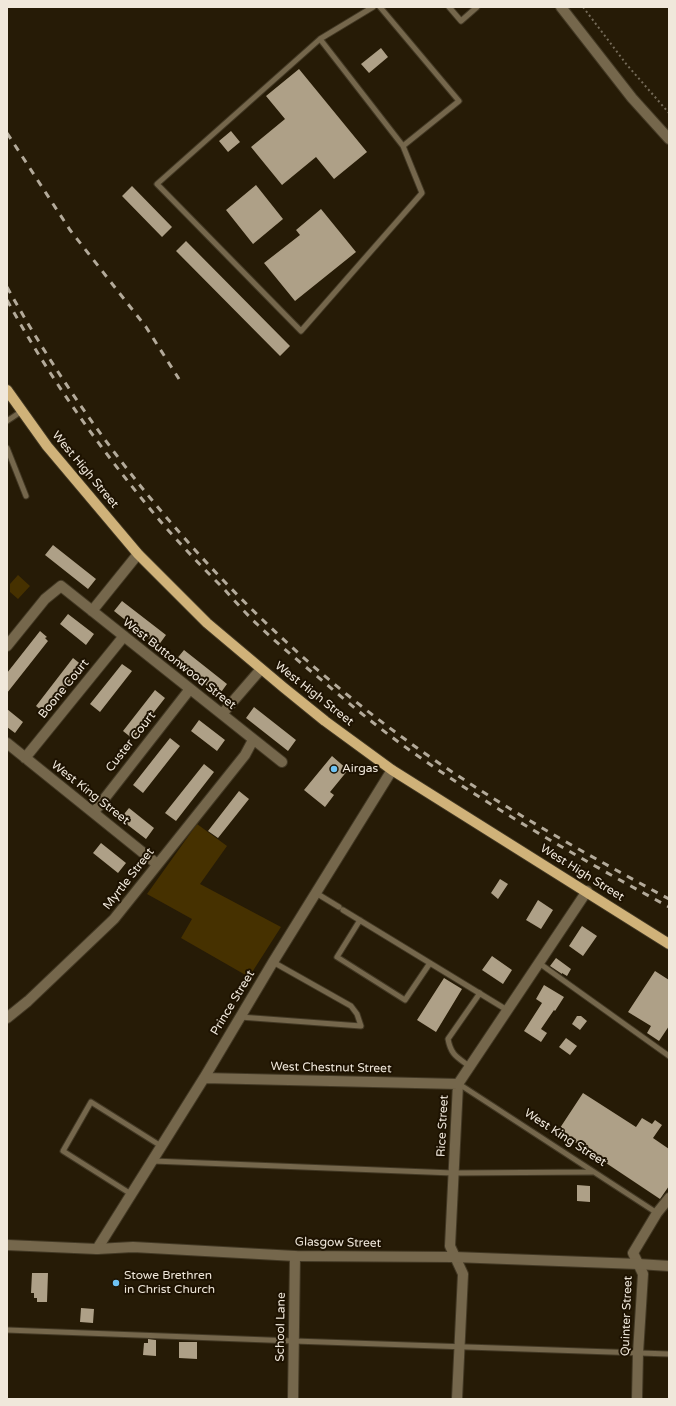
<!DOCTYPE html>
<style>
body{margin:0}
#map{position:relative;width:676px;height:1406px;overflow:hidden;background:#261b06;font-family:"Varela Round",sans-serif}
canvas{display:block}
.frame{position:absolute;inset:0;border:8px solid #f0e8db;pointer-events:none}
</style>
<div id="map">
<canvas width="676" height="1406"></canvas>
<div class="frame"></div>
</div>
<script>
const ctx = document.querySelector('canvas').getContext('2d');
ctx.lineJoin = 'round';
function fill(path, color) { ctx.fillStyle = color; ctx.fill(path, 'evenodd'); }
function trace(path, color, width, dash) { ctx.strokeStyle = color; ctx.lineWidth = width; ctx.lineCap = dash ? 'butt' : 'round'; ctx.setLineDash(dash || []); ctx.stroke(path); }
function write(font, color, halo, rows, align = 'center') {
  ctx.font = font + ' "Varela Round",sans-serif'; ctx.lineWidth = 4; ctx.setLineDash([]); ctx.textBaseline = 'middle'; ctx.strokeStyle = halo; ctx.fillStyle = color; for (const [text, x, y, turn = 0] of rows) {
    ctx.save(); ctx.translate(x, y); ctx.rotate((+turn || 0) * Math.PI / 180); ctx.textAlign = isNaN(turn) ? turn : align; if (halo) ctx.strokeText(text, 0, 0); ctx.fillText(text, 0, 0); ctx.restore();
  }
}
fill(new Path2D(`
 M 18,575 L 30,586 L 18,599 L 10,592 L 10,584 Z
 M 197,824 L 227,846 L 200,884 L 281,927 L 249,977 L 181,938 L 192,919 L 147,894 Z`), '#463100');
fill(new Path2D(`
 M 381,48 L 388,57 L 369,73 L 361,64 Z
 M 299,69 L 367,152 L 334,179 L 316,157 L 282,185 L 251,147 L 285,119 L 266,96 Z
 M 231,131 L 240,142 L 228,152 L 219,141 Z
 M 256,185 L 283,219 L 253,244 L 226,210 Z
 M 132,186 L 172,227 L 162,237 L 122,196 Z
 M 321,209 L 356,252 L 295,301 L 264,263 L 300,235 L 296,230 Z
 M 186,241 L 290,346 L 280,356 L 176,251 Z
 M 53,545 L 96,579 L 88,589 L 45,555 Z
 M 122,601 L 166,635 L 158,646 L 114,611 Z
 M 68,614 L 94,634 L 86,645 L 60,624 Z
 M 40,631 L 47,637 L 45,638 L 48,641 L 7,693 L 7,673 Z
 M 184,650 L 227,684 L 219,695 L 175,661 Z
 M 73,658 L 83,666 L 46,714 L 36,706 Z
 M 122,664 L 132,671 L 100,712 L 90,704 Z
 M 155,690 L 165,698 L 133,739 L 123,731 Z
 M 254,707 L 296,740 L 288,751 L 246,718 Z
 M 7,709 L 23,722 L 15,733 L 7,727 Z
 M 199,720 L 225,740 L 217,751 L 191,731 Z
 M 170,738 L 180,746 L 143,793 L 133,785 Z
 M 332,756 L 348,770 L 330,792 L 334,795 L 325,807 L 304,790 Z
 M 204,764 L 214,772 L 176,821 L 165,813 Z
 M 239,791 L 249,799 L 218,838 L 208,831 Z
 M 129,808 L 154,828 L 146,839 L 120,819 Z
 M 101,843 L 126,863 L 118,873 L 93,853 Z
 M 500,879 L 508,884 L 498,899 L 491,893 Z
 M 538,900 L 553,910 L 541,929 L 526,920 Z
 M 582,926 L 597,936 L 583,956 L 569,946 Z
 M 492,956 L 512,970 L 503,984 L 482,970 Z
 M 556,958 L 571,969 L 567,976 L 562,973 L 562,974 L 550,966 Z
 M 655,971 L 669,980 L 669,1026 L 659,1041 L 647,1033 L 651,1026 L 628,1012 Z
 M 444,978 L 462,989 L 436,1032 L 417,1020 Z
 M 544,985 L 564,997 L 555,1011 L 554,1010 L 541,1029 L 547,1033 L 541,1042 L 524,1031 L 542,1003 L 536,999 Z
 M 577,1016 L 581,1016 L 587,1021 L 580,1030 L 572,1024 Z
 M 566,1038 L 577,1046 L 570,1055 L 559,1047 Z
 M 583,1093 L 636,1127 L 642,1118 L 652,1124 L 655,1120 L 662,1125 L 653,1138 L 669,1149 L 669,1186 L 660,1199 L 558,1131 Z
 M 577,1185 L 590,1186 L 590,1202 L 577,1201 Z
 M 32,1273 L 48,1273 L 47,1302 L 37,1302 L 37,1298 L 34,1298 L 34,1293 L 31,1293 Z
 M 81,1308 L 94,1309 L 93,1323 L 80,1322 Z
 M 148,1339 L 156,1340 L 156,1356 L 143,1355 L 144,1343 L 148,1343 Z
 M 179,1342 L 197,1342 L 197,1359 L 179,1358 Z`), '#aea087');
const service = new Path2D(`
 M 373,7 L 320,39 L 157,184 L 301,331 L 422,193 L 403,146 L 459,101 L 380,7
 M 449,7 L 461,21 L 477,7
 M 320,39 L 403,146
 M 7,421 L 22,411
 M 7,448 L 26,496
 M 316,893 L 339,907
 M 343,910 L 507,1010
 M 360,920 L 337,957 L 405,1000 L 430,963
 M 539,963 L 669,1056
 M 240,1017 L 361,1026 L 357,1014 L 351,1006 L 273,962
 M 469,1066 C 457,1057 451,1055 448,1039 L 480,993
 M 459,1084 L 657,1213
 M 153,1161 L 453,1173 L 593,1172
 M 131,1194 L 63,1151 L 91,1102 L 161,1146
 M 7,1330 L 294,1341 L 669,1354`);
const minor = new Path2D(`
 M 561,7 L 632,98 L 669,139
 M 92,611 L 138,554
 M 7,646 L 45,599 L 61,586 L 282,762
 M 222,714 L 261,669
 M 7,743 L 157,864
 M 25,758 L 124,636
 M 94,812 L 190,689
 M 7,1018 L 28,1001 L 114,919 L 245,755 L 253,740
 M 204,1078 L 458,1084
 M 97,1249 L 204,1078 L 273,962 L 392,770
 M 293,1399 L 295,1256
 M 457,1399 L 463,1274 L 450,1246 L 458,1084 L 587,891
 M 637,1399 L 638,1353 L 643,1274 L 633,1253 L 657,1213 L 669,1198`);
const tertiary = new Path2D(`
 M 7,1245 L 97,1249 L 133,1247 L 295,1256 L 454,1257 L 638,1264 L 669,1266`);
const primary = new Path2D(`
 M 7,390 L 47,446 L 138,554 L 207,623 L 283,687 L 325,721 L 392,770 L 669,944`);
trace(service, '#423824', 7);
trace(minor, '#423824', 12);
trace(tertiary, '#423824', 12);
trace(primary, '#423824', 12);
trace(new Path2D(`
 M 583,7 L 627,65 L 669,113`), '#756b59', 2, [2, 3]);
trace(service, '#75674c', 5);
trace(minor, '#75674c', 10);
trace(tertiary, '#75674c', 10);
trace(primary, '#d0b279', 10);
trace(new Path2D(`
 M 7,133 L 70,230 L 146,327 L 179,379
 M 7,287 C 108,469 250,630 420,750 C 500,806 584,853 669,899
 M 7,300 C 50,379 103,453 161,522 C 181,545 202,567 224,589 C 235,601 246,614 258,625 C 279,645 302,664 324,682 C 354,708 385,733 418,756 C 498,812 583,860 669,907`), '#b3aa9a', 3, [7, 7]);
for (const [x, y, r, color] of [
 [334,769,4,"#6ec2f3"],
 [116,1283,4,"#6ec2f3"]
]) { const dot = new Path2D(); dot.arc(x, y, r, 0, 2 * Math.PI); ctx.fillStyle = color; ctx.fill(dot); trace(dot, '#1d1201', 1.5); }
write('12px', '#f0e8db', '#1d1201', [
 ["West High Street",85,470,50],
 ["West Buttonwood Street",179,664,38],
 ["Boone Court",64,689,-51],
 ["West High Street",314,694,38],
 ["Custer Court",131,742,-52],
 ["West King Street",90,793,38],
 ["West High Street",582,873,32],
 ["Myrtle Street",129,879,-52],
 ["Prince Street",233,1003,-59],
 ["West Chestnut Street",331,1068,1],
 ["Rice Street",443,1126,-87],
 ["West King Street",565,1138,33],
 ["Glasgow Street",338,1243,1],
 ["Quinter Street",627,1316,-88],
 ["School Lane",281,1327,-89]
]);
write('12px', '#f0e8db', '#1d1201', [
 ["Airgas",342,769],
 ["Stowe Brethren",124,1276],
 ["in Christ Church",124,1290]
], 'left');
</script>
